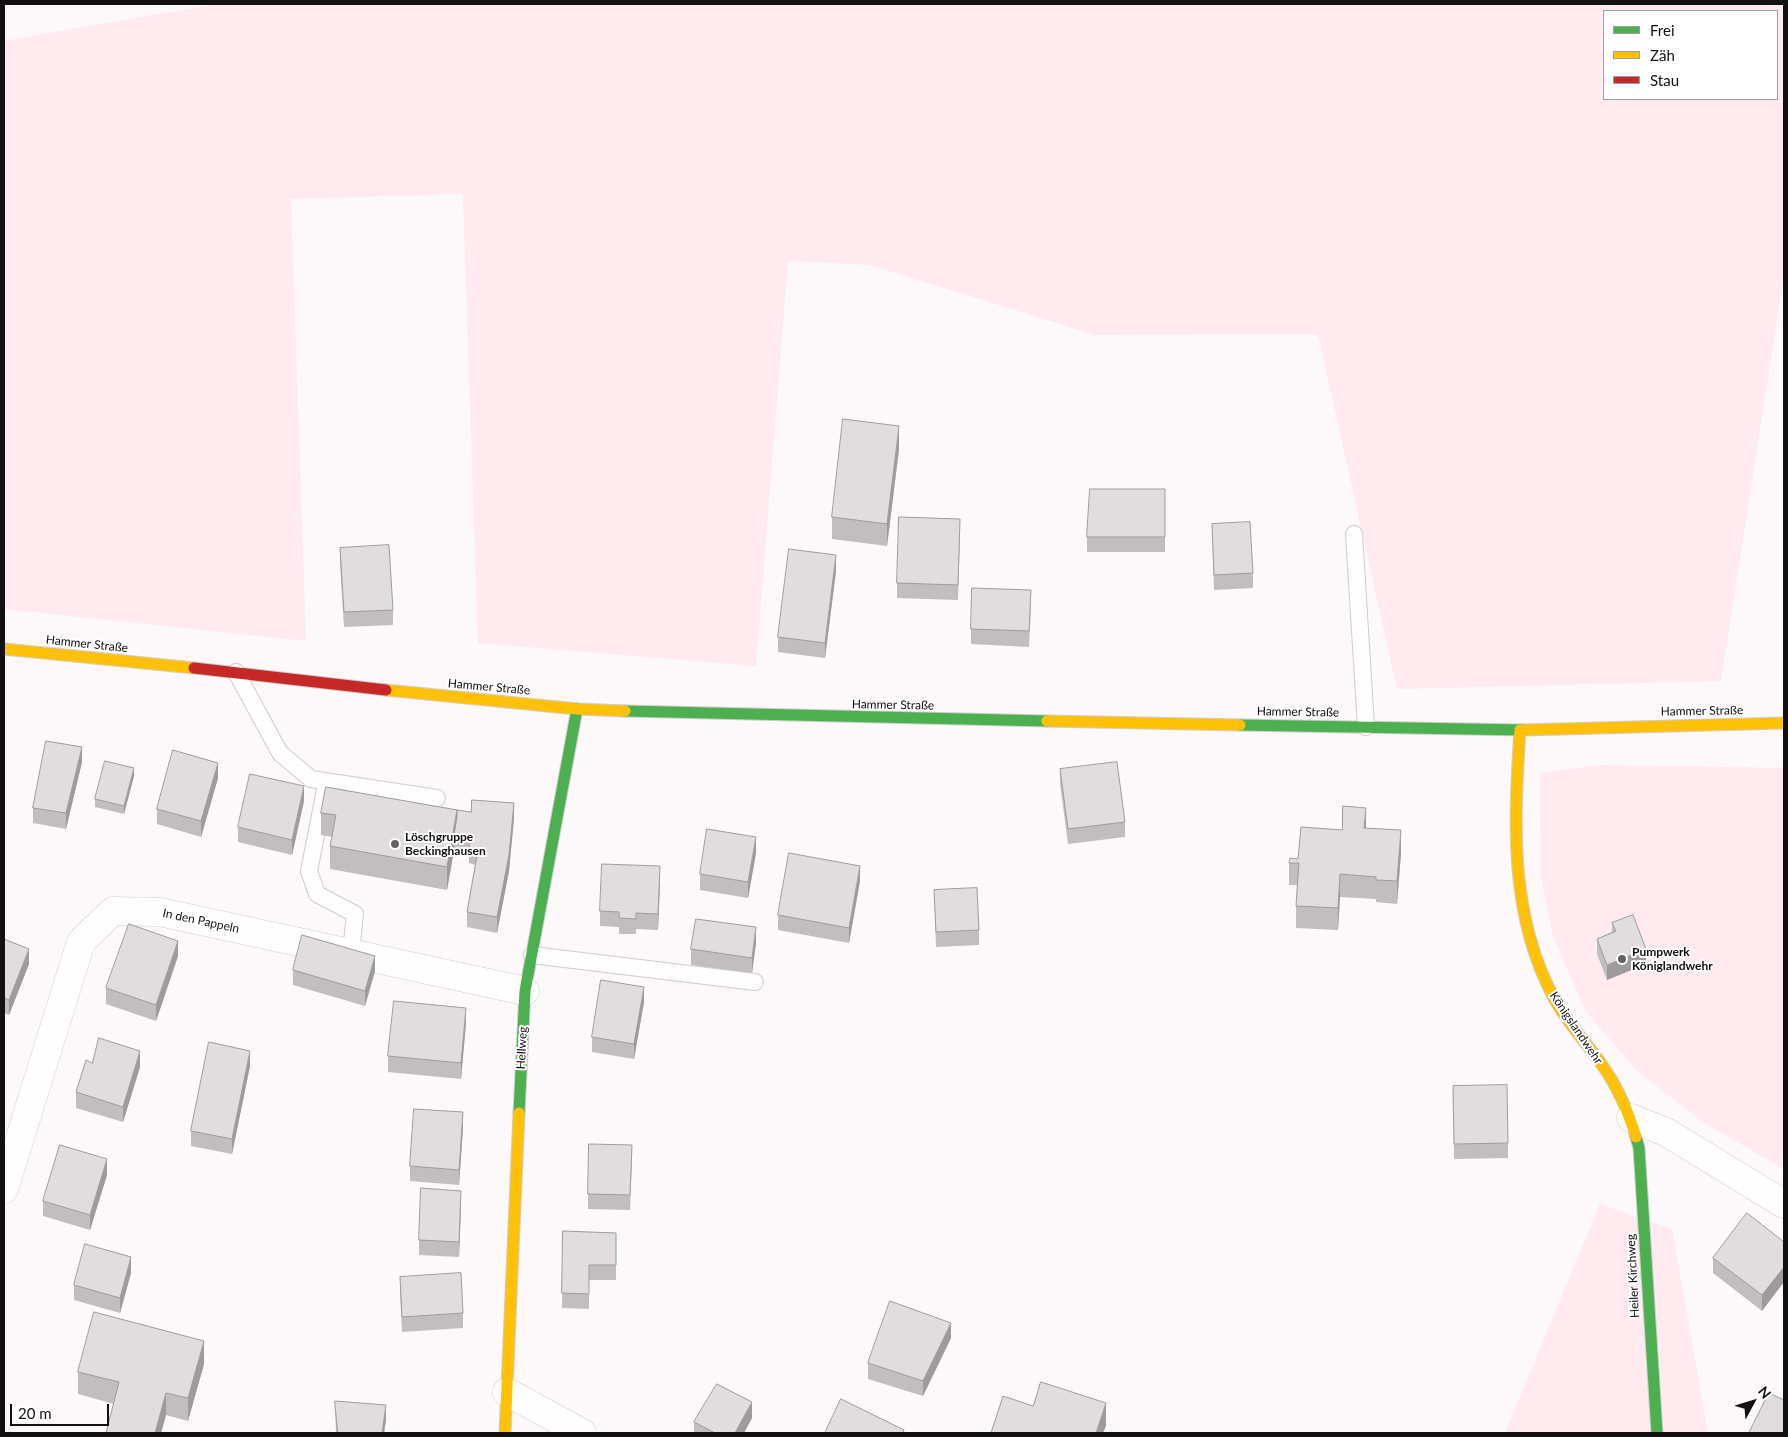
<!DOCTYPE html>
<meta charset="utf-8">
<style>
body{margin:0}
#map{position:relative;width:1788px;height:1437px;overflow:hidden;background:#fdf8f9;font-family:Lato,sans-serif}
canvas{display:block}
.frame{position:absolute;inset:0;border:5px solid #121010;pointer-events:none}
.legend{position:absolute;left:1603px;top:10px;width:175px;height:90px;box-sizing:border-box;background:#fff;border:1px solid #a09f9f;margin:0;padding:6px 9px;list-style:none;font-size:15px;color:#121010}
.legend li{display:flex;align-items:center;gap:10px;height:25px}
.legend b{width:25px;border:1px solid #a09f9f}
.north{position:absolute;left:1728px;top:1377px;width:50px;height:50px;-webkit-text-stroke:4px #fff;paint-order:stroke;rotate:51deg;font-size:14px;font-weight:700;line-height:20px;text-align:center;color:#121010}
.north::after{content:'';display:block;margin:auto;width:18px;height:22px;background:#121010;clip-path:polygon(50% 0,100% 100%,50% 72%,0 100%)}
.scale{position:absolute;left:10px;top:1404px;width:99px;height:22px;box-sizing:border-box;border:2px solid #121010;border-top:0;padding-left:6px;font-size:15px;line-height:18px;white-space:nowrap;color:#121010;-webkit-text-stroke:4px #fff;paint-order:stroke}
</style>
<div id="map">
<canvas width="1788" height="1437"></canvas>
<div class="frame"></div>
<ul class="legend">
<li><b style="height:6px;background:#4caf50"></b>Frei</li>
<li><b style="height:6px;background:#ffc107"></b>Zäh</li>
<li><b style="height:6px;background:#c62828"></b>Stau</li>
</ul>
<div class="north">N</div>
<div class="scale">20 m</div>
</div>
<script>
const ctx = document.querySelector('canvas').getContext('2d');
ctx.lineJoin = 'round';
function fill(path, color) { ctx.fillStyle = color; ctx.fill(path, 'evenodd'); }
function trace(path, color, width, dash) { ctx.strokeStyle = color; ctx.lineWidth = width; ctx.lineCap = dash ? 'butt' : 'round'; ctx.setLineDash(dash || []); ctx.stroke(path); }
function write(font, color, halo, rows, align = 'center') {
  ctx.font = font + ' Lato,sans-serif'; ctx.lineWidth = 4; ctx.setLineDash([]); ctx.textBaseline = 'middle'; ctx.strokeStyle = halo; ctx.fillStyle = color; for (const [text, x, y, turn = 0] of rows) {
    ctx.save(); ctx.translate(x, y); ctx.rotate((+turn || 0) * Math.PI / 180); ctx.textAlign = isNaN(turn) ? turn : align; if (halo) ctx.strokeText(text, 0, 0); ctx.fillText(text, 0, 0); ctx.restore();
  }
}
fill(new Path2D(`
 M 216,4 L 1784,4 L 1784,275 L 1721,681 L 1397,689 L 1318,334 L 1095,335 L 870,265 L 788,261 L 756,666 L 478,643 L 463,194 L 291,199 L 306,641 L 4,609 L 4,41 ZM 1604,11 L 1777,11 L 1777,99 L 1604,99 Z
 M 1600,765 L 1784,768 L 1784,1169 L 1706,1124 L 1637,1071 L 1585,1010 L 1553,936 L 1541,875 L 1540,773 Z
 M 1600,1204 L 1672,1229 L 1708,1433 L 1505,1433 Z`), '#feeaef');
const lane = new Path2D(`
 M 1354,534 L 1366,727
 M 236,672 L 280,753 L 311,779 L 437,798
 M 326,785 L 309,871 L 317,894 L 355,914 L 351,952
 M 532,955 L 755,982`);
const street = new Path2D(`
 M 1631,1118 L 1666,1132 L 1784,1204
 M 4,1189 L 81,942 L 113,911 L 160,912 L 525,991
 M 507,1392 L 582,1433`);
const fast = new Path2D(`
 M 625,711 L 1047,721
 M 1240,725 L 1524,730
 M 519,1113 L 525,991 L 577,709
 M 1636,1137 L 1639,1148 L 1657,1433`);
const slow = new Path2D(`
 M 4,649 L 194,668
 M 386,690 L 577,709 L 625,711
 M 1047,721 L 1240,725
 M 1520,730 C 1514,823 1509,916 1555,1000 C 1568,1024 1587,1043 1602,1065 C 1618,1087 1628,1111 1636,1137
 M 1524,730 L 1784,723
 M 505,1433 L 519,1113`);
const jam = new Path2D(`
 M 194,668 L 386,690`);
trace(lane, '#cfcccc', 18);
trace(street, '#cfcccc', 29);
trace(fast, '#cfcccc', 13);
trace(slow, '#cfcccc', 13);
trace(jam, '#cfcccc', 13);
trace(lane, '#fffefe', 16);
trace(street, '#fffefe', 28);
trace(fast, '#4caf50', 11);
trace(slow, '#ffc107', 11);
trace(jam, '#c62828', 11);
fill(new Path2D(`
 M 899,449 L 887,546 L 832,539 L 832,517 Z
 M 1165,489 L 1165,552 L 1087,552 L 1087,537 Z
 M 1212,524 L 1253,573 L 1253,588 L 1214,590 Z
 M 960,534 L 958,600 L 897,598 L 897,583 Z
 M 340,548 L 393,610 L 393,625 L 344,627 L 340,563 Z
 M 836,571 L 825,658 L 778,652 L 778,637 Z
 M 1031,605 L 1029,647 L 971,644 L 971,629 Z
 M 82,762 L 66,829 L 33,823 L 33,808 Z
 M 1060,769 L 1125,822 L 1125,837 L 1068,844 L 1060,784 Z
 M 134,776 L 124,814 L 95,807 L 95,799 Z
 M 218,778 L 201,837 L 157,824 L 157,809 Z
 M 304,801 L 292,855 L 238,842 L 238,827 Z
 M 457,810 L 514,818 L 509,871 L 497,933 L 467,927 L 467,912 L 475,865 L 469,863 L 469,853 L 454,850 L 447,890 L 330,869 L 330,846 L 332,837 L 321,835 L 321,813 Z
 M 1366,828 L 1401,853 L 1397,904 L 1376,902 L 1376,899 L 1340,897 L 1338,930 L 1296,928 L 1296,906 L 1297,885 L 1289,885 L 1289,863 L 1298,859 L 1342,830 Z
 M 756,853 L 748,898 L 700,890 L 700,874 Z
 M 860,881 L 849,943 L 778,930 L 778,915 Z
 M 660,882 L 658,930 L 636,929 L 636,934 L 619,934 L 619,927 L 600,926 L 600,911 Z
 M 934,890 L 979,930 L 979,945 L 936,947 Z
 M 1612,923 L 1646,964 L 1607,980 L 1597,954 L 1597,939 L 1612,932 Z
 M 4,939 L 29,964 L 9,1015 L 4,1013 Z
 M 756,943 L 752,973 L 691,965 L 691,949 Z
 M 178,956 L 156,1021 L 106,1004 L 106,988 Z
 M 293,970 L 375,971 L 365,1006 L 293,985 Z
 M 644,1002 L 634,1059 L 592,1052 L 592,1037 Z
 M 466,1023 L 461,1079 L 388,1072 L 388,1056 Z
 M 92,1063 L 140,1067 L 123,1122 L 76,1108 L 76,1092 Z
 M 250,1066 L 232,1154 L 191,1146 L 191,1131 Z
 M 1453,1086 L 1508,1143 L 1508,1158 L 1454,1159 Z
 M 463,1128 L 459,1185 L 410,1181 L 410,1166 Z
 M 632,1161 L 630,1210 L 588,1209 L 588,1194 Z
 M 107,1175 L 90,1230 L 43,1216 L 43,1201 Z
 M 461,1206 L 459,1257 L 419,1255 L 419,1240 Z
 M 563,1231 L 616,1233 L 616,1280 L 589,1280 L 589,1309 L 562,1308 Z
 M 1784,1242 L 1762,1311 L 1713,1273 L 1713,1258 Z
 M 131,1273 L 120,1313 L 74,1300 L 74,1285 Z
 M 400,1277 L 463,1313 L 463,1328 L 402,1332 L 400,1292 Z
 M 951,1338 L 923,1396 L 868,1379 L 868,1363 Z
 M 204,1364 L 188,1421 L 166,1415 L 161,1433 L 106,1433 L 114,1404 L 78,1394 L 78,1372 Z
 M 335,1401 L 386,1420 L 384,1433 L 336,1433 Z
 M 752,1418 L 744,1433 L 694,1433 L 694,1422 Z`), '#c2bebf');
fill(new Path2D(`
 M 899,426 L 899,449 L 887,546 L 887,524 Z
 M 836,555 L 836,571 L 825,658 L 825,643 Z
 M 82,747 L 82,762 L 66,829 L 66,813 Z
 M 218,763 L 218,778 L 201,837 L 201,821 Z
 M 134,768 L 134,776 L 124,814 L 124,806 Z
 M 304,786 L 304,801 L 292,855 L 292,840 Z
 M 514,803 L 514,818 L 509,871 L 497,933 L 497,917 Z
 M 1366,808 L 1366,830 L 1364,828 Z
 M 457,810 L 457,836 L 454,835 L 454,850 L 447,890 L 447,867 Z
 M 1401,830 L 1401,853 L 1397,904 L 1397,881 Z
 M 756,837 L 756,853 L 748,898 L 748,882 Z
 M 660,866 L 660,882 L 658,930 L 658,914 Z
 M 860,866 L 860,881 L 849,943 L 849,928 Z
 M 1340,874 L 1340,897 L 1338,930 L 1338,908 Z
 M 756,927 L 756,943 L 752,973 L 752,958 Z
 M 178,941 L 178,956 L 156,1021 L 156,1005 Z
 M 29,949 L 29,964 L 9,1015 L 9,1000 Z
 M 1646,949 L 1646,964 L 1607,980 L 1607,965 Z
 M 375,956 L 375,971 L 365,1006 L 365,991 Z
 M 644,987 L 644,1002 L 634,1059 L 634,1044 Z
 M 466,1008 L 466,1023 L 461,1079 L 461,1063 Z
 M 140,1051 L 140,1067 L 123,1122 L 123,1107 Z
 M 250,1051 L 250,1066 L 232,1154 L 232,1139 Z
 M 463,1112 L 463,1128 L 459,1185 L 459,1170 Z
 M 107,1159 L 107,1175 L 90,1230 L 90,1215 Z
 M 461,1191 L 461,1206 L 459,1257 L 459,1242 Z
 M 131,1257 L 131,1273 L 120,1313 L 120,1298 Z
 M 1784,1267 L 1784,1282 L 1762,1311 L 1762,1295 Z
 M 951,1323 L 951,1338 L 923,1396 L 923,1381 Z
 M 204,1341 L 204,1364 L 188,1421 L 188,1398 Z
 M 166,1393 L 166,1415 L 161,1433 L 155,1433 Z
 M 752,1402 L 752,1418 L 744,1433 L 735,1433 Z
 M 1106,1403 L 1106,1426 L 1103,1433 L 1096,1433 Z
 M 386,1405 L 386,1420 L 384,1433 L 382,1433 Z`), '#9e9b9b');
const building = new Path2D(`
 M 843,419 L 899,426 L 887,524 L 832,517 Z
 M 1090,489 L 1165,489 L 1165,537 L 1087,537 Z
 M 899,517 L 960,519 L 958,585 L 897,583 Z
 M 1250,522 L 1253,573 L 1214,575 L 1212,524 Z
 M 389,545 L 393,610 L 344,612 L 340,548 Z
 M 789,549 L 836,555 L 825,643 L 778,637 Z
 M 972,588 L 1031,590 L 1029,631 L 971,629 Z
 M 46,741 L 82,747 L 66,813 L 33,808 Z
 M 173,750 L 218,763 L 201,821 L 157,809 Z
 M 105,761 L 134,768 L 124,806 L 95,799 Z
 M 1117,762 L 1125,822 L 1068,829 L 1060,769 Z
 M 250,774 L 304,786 L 292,840 L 238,827 Z
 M 326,787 L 457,810 L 447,867 L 330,846 L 336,815 L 321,813 Z
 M 472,800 L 514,803 L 509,855 L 497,917 L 467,912 L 478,850 L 469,848 L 470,837 L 454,835 L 457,817 L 457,810 L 471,812 Z
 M 1343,806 L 1366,808 L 1364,828 L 1401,830 L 1397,881 L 1376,880 L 1376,877 L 1340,874 L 1338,908 L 1296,906 L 1299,863 L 1289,863 L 1290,858 L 1298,859 L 1301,827 L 1342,830 Z
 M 707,829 L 756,837 L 748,882 L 700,874 Z
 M 789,853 L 860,866 L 849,928 L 778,915 Z
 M 602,864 L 660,866 L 658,914 L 636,913 L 636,919 L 619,918 L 619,912 L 600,911 Z
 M 977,888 L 979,930 L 936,932 L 934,890 Z
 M 1633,915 L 1646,949 L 1607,965 L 1597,939 L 1616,931 L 1612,923 Z
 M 696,919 L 756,927 L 752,958 L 691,949 Z
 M 129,924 L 178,941 L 156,1005 L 106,988 Z
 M 302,935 L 375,956 L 365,991 L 293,970 Z
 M 4,939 L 29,949 L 9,1000 L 4,998 Z
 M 601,980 L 644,987 L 634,1044 L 592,1037 Z
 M 394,1001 L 466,1008 L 461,1063 L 388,1056 Z
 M 99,1038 L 140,1051 L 123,1107 L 76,1092 L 86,1060 L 92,1063 Z
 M 209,1042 L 250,1051 L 232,1139 L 191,1131 Z
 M 1507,1085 L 1508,1143 L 1454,1144 L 1453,1086 Z
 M 414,1109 L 463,1112 L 459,1170 L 410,1166 Z
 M 589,1144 L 632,1145 L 630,1195 L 588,1194 Z
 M 60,1145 L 107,1159 L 90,1215 L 43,1201 Z
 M 421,1188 L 461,1191 L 459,1242 L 419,1240 Z
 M 1747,1213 L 1784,1242 L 1784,1267 L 1762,1295 L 1713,1258 Z
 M 563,1231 L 616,1233 L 616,1265 L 589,1265 L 589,1294 L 562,1293 Z
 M 85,1244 L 131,1257 L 120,1298 L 74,1285 Z
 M 461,1273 L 463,1313 L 402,1317 L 400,1277 Z
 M 890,1301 L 951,1323 L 923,1381 L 868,1363 Z
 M 94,1312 L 204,1341 L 188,1398 L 166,1393 L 155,1433 L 106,1433 L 119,1382 L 78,1372 Z
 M 1041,1382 L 1106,1403 L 1096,1433 L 991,1433 L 1003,1396 L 1033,1406 Z
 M 717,1384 L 752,1402 L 735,1433 L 715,1433 L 694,1422 Z
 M 1769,1393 L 1784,1400 L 1784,1433 L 1749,1433 Z
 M 841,1399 L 904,1430 L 903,1433 L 825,1433 Z
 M 335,1401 L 386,1405 L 382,1433 L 338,1433 Z`);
fill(building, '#e1ddde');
trace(building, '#9e9b9b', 1);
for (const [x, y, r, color] of [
 [395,844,5,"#646162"],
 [1622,959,5,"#646162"]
]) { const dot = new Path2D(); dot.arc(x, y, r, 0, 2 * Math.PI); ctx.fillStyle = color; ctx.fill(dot); trace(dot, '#fff', 2); }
write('12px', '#121010', '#fff', [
 ["Hammer Straße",87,644,6],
 ["Hammer Straße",489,687,5],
 ["Hammer Straße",893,705,1],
 ["Hammer Straße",1702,711,-1],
 ["Hammer Straße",1298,712,1],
 ["In den Pappeln",201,921,12],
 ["Königslandwehr",1576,1028,56],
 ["Hellweg",522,1048,-87],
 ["Heiler Kirchweg",1633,1276,-93]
]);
write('bold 12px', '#121010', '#fff', [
 ["Löschgruppe",405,837],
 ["Beckinghausen",405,851],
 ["Pumpwerk",1632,952],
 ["Königlandwehr",1632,966]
], 'left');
</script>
